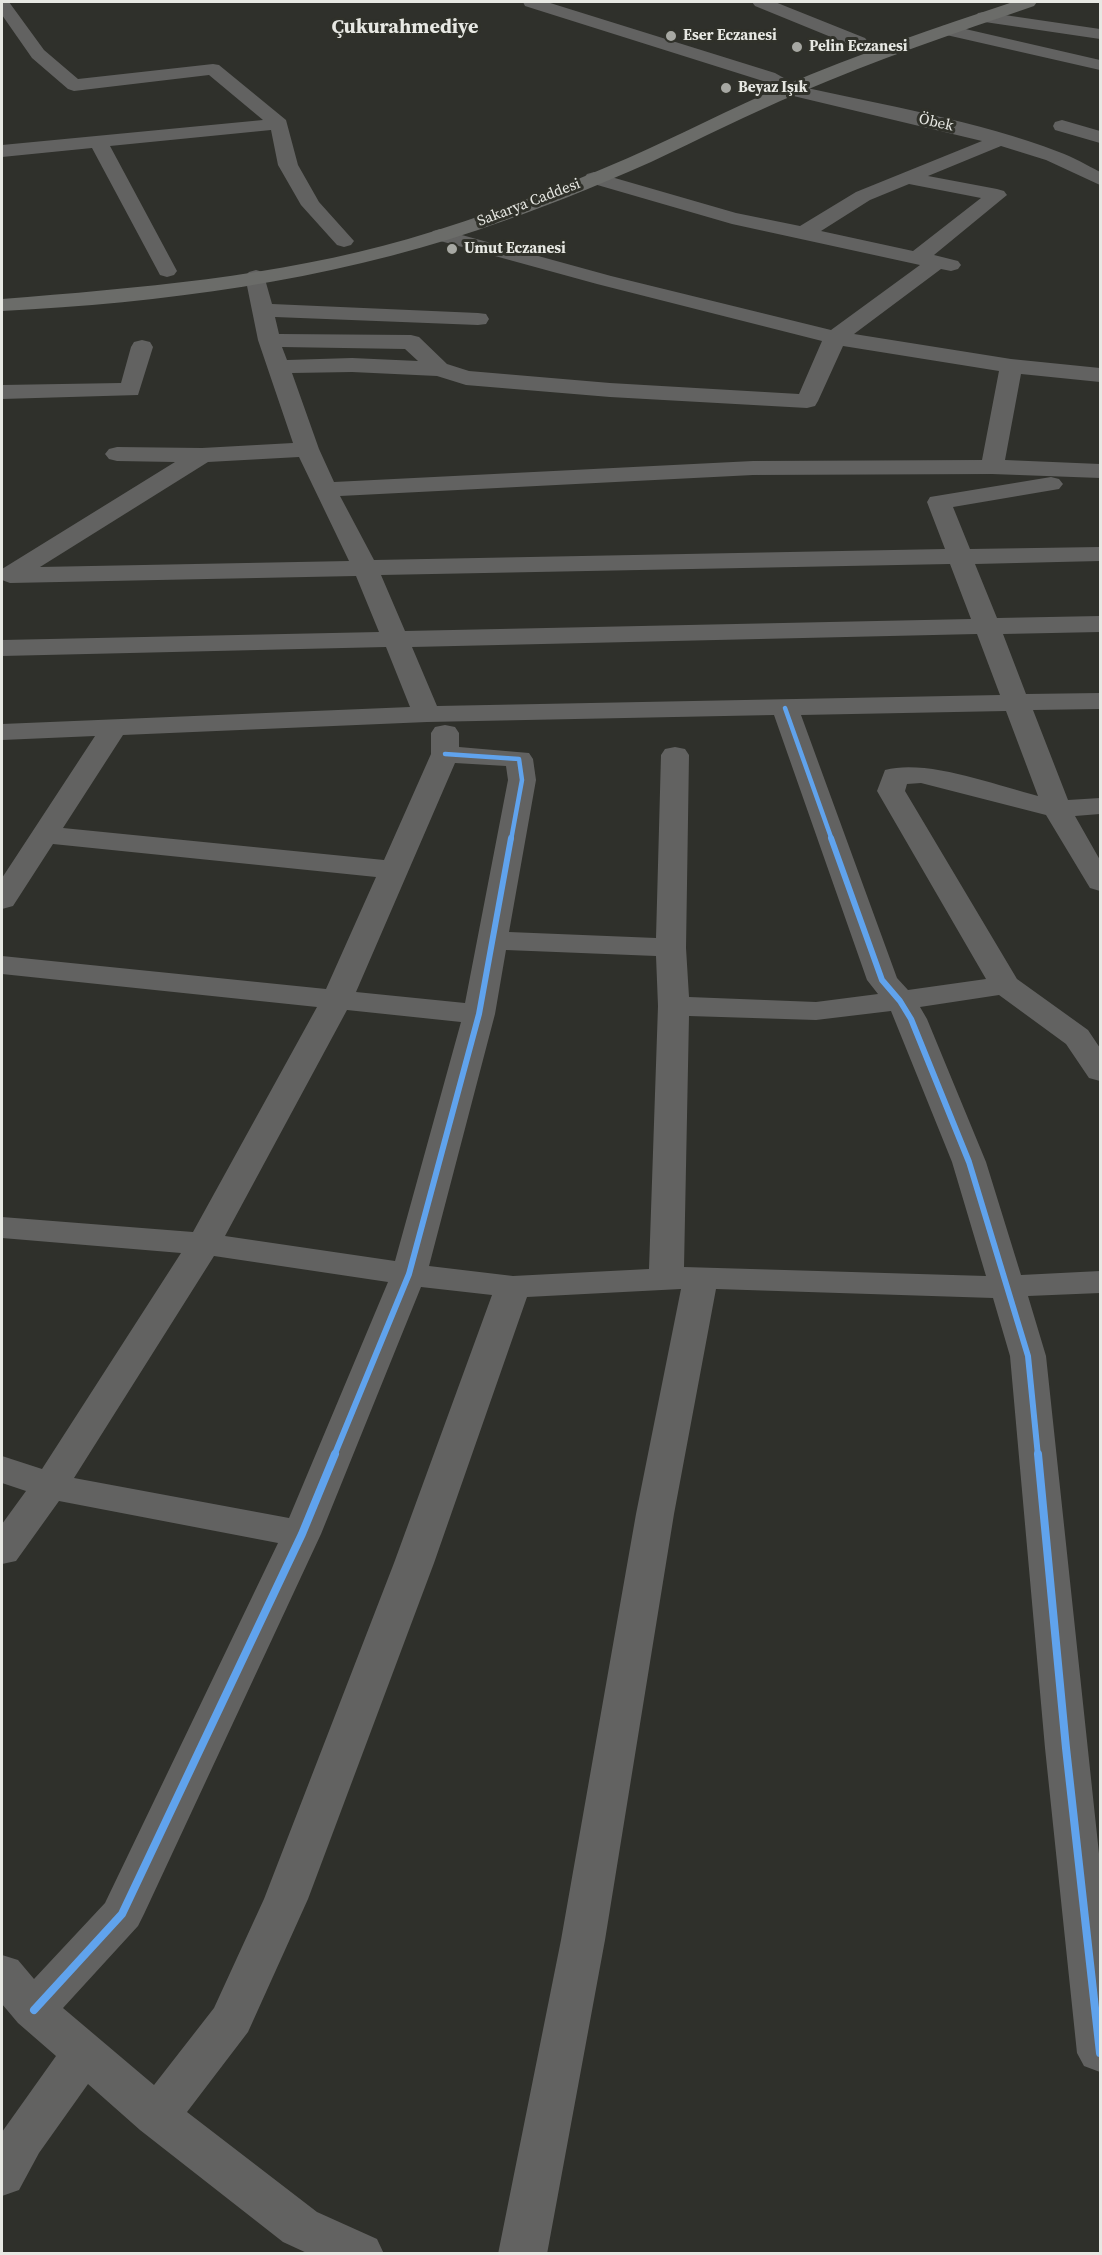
<!DOCTYPE html>
<meta charset="utf-8">
<style>
body{margin:0}
#map{position:relative;width:1102px;height:2255px;overflow:hidden;background:#2f302b;font-family:"Source Serif 4",serif}
canvas{display:block}
.frame{position:absolute;inset:0;border:3px solid #e7e8e3;pointer-events:none}
</style>
<div id="map">
<canvas width="1102" height="2255"></canvas>
<div class="frame"></div>
</div>
<script>
const ctx = document.querySelector('canvas').getContext('2d');
ctx.lineJoin = 'round';
function fill(path, color) { ctx.fillStyle = color; ctx.fill(path, 'evenodd'); }
function trace(path, color, width, dash) { ctx.strokeStyle = color; ctx.lineWidth = width; ctx.lineCap = dash ? 'butt' : 'round'; ctx.setLineDash(dash || []); ctx.stroke(path); }
function write(font, color, halo, rows, align = 'center') {
  ctx.font = font + ' "Source Serif 4",serif'; ctx.lineWidth = 6; ctx.setLineDash([]); ctx.textBaseline = 'middle'; ctx.strokeStyle = halo; ctx.fillStyle = color; for (const [text, x, y, turn = 0] of rows) {
    ctx.save(); ctx.translate(x, y); ctx.rotate((+turn || 0) * Math.PI / 180); ctx.textAlign = isNaN(turn) ? turn : align; if (halo) ctx.strokeText(text, 0, 0); ctx.fillText(text, 0, 0); ctx.restore();
  }
}
fill(new Path2D(`
 M 2,2 L 9,2 L 44,50 L 78,79 L 213,64 L 219,65 L 286,120 L 298,165 L 319,202 L 354,241 L 351,245 L 344,247 L 337,245 L 301,205 L 278,165 L 271,130 L 110,146 L 177,271 L 174,275 L 167,277 L 160,275 L 92,148 L 2,157 L 2,145 L 263,120 L 209,75 L 74,91 L 68,89 L 32,58 L 2,15 Z
 M 523,2 L 547,2 L 775,73 L 798,86 C 883,105 979,121 1059,152 C 1073,157 1087,165 1100,172 L 1100,185 L 1046,160 L 1001,146 L 928,176 L 997,189 L 1004,191 L 1007,195 L 934,255 L 958,261 L 961,265 L 958,269 L 951,271 L 941,269 L 854,334 L 1011,359 L 1100,368 L 1100,382 L 1021,374 L 1005,460 L 1100,464 L 1100,478 L 992,474 L 753,475 L 340,496 L 374,560 L 945,549 L 927,502 L 930,497 L 1051,477 L 1059,479 L 1063,484 L 1059,489 L 953,507 L 970,549 L 1100,547 L 1100,561 L 975,564 L 997,618 L 1100,616 L 1100,632 L 1003,634 L 1026,694 L 1100,693 L 1100,709 L 1033,710 L 1068,800 L 1100,798 L 1100,814 L 1075,816 L 1100,860 L 1100,891 L 1090,888 L 1046,815 L 921,783 L 907,784 L 905,791 L 1017,979 L 1088,1030 L 1100,1048 L 1100,1081 L 1089,1078 L 1066,1044 L 999,995 L 920,1007 L 927,1019 L 986,1162 L 1021,1275 L 1100,1271 L 1100,1293 L 1028,1296 L 1046,1356 L 1100,1863 L 1100,2072 L 1084,2066 L 1077,2053 L 1045,1748 L 1010,1356 L 993,1298 L 716,1289 L 674,1514 L 605,1940 L 547,2254 L 498,2254 L 561,1940 L 636,1514 L 681,1289 L 527,1297 L 434,1563 L 308,1899 L 248,2032 L 187,2112 L 317,2212 L 377,2239 L 384,2254 L 309,2254 L 283,2242 L 140,2130 L 88,2084 L 39,2153 L 19,2190 L 2,2196 L 2,2132 L 56,2056 L 18,2023 L 2,2004 L 2,1955 L 18,1960 L 34,1979 L 105,1903 L 278,1543 L 59,1501 L 16,1561 L 2,1564 L 2,1524 L 26,1491 L 2,1483 L 2,1456 L 42,1469 L 181,1253 L 2,1238 L 2,1217 L 193,1232 L 317,1007 L 2,974 L 2,956 L 326,989 L 376,877 L 53,844 L 13,906 L 2,909 L 2,878 L 95,736 L 2,740 L 2,724 L 410,707 L 386,647 L 2,656 L 2,640 L 379,632 L 356,576 L 10,583 L 2,580 L 2,569 L 175,462 L 117,461 L 109,459 L 105,454 L 109,449 L 117,447 L 202,448 L 293,443 L 258,340 L 245,276 L 249,272 L 256,270 L 263,272 L 272,304 L 478,313 L 486,314 L 489,319 L 486,324 L 478,325 L 275,317 L 279,334 L 411,335 L 419,337 L 447,364 L 469,371 L 610,383 L 799,394 L 822,341 L 597,284 L 433,239 L 430,235 L 433,231 L 440,229 L 611,276 L 831,330 L 920,265 L 732,224 L 587,182 L 584,178 L 587,174 L 594,172 L 736,213 L 800,226 L 856,192 L 982,141 L 785,94 L 763,81 L 525,6 ZM 909,184 L 981,198 L 913,251 L 821,231 L 870,200 ZM 843,346 L 999,371 L 982,460 L 753,461 L 334,482 L 319,449 L 292,373 L 352,372 L 437,376 L 466,385 L 610,397 L 807,408 L 815,406 L 818,401 ZM 282,347 L 405,349 L 418,361 L 352,358 L 287,360 ZM 299,457 L 349,561 L 40,567 L 208,462 ZM 950,564 L 971,619 L 405,631 L 381,575 ZM 977,634 L 1000,695 L 437,706 L 412,647 ZM 1006,711 L 1038,796 C 994,785 928,759 885,770 L 877,791 L 986,979 L 908,990 L 897,978 L 801,715 ZM 774,715 L 867,980 L 878,994 L 816,1002 L 689,997 L 686,948 L 689,755 L 685,749 L 675,747 L 665,749 L 661,755 L 656,938 L 509,932 L 536,780 L 533,759 L 529,753 L 459,747 L 459,733 L 455,727 L 445,725 L 435,727 L 431,733 L 431,754 L 384,860 L 63,828 L 123,735 L 427,722 ZM 455,763 L 506,766 L 508,780 L 465,1003 L 356,992 ZM 506,950 L 656,956 L 658,1006 L 649,1269 L 513,1276 L 429,1266 L 495,1014 ZM 347,1010 L 461,1022 L 395,1261 L 225,1236 ZM 891,1011 L 952,1162 L 986,1276 L 684,1267 L 689,1016 L 816,1020 ZM 214,1256 L 388,1282 L 289,1518 L 74,1478 ZM 421,1287 L 492,1295 L 394,1563 L 264,1899 L 214,2008 L 154,2085 L 63,2008 L 138,1926 L 144,1914 L 321,1534 Z
 M 752,2 L 775,2 L 865,38 L 868,42 L 865,46 L 853,46 L 755,6 Z
 M 984,12 L 1100,29 L 1100,39 L 978,21 L 975,17 L 978,13 Z
 M 948,25 L 1100,60 L 1100,70 L 942,34 L 939,30 L 942,26 Z
 M 1062,120 L 1100,131 L 1100,143 L 1055,130 L 1053,126 L 1055,122 Z
 M 142,340 L 150,342 L 153,347 L 138,395 L 2,399 L 2,385 L 121,383 L 131,347 L 134,342 Z`), '#626261');
fill(new Path2D(`
 M 1013,2 L 1037,2 L 1034,6 C 955,33 876,60 799,93 C 749,114 700,139 651,162 C 595,187 537,210 478,230 C 326,281 162,303 2,311 L 2,299 C 138,288 276,277 408,239 C 483,217 556,189 628,158 C 680,135 730,109 783,86 C 858,54 935,28 1013,2 Z`), '#6b6c69');
trace(new Path2D(`
 M 785,708 L 832,840
 M 445,754 L 519,759 L 522,780 L 511,840`), '#60a3ed', 4.5);
trace(new Path2D(`
 M 831,838 L 882,980 L 900,1001 L 911,1019 L 969,1162 L 1028,1356 L 1038,1456
 M 334,1456 L 409,1274 L 479,1014 L 511,838`), '#60a3ed', 6);
trace(new Path2D(`
 M 1038,1454 L 1066,1748 L 1100,2053
 M 34,2010 L 122,1914 L 302,1534 L 335,1454`), '#60a3ed', 8);
for (const [x, y, r, color] of [
 [671,36,6,"#a7a8a3"],
 [797,47,6,"#a7a8a3"],
 [726,88,6,"#a7a8a3"],
 [452,249,6,"#a7a8a3"]
]) { const dot = new Path2D(); dot.arc(x, y, r, 0, 2 * Math.PI); ctx.fillStyle = color; ctx.fill(dot); trace(dot, '#30312a', 2); }
write('bold 15px', '#e7e8e3', '#30312a', [
 ["Eser Eczanesi",683,36],
 ["Pelin Eczanesi",809,47],
 ["Beyaz Işık",738,88],
 ["Umut Eczanesi",464,249]
], 'left');
write('15px', '#e7e8e3', '#30312a', [
 ["Öbek",936,123,13],
 ["Sakarya Caddesi",529,203,-21]
]);
write('bold 20px', '#e7e8e3', '#30312a', [
 ["Çukurahmediye",405,28]
]);
</script>
